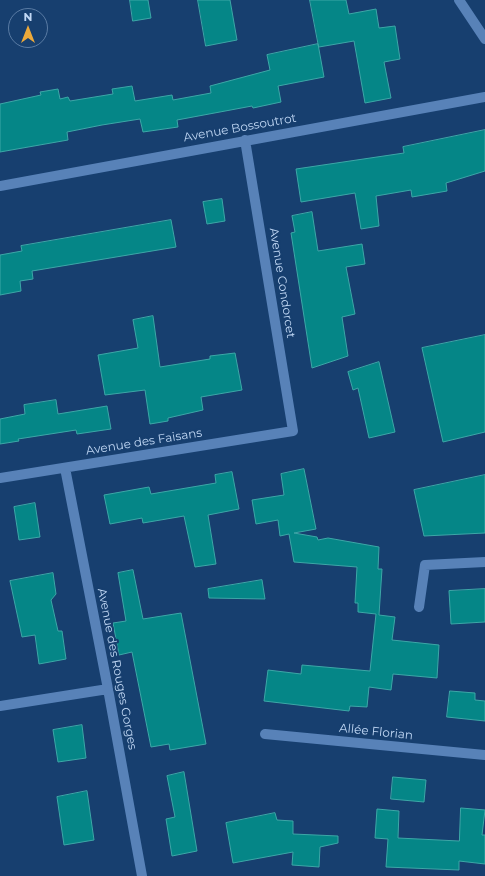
<!DOCTYPE html>
<meta charset="utf-8">
<style>
body{margin:0}
#map{position:relative;width:485px;height:876px;overflow:hidden;background:#173f6f;font-family:Montserrat,sans-serif}
canvas{display:block}
.north{position:absolute;left:8px;top:8px;width:40px;height:40px;box-sizing:border-box;background:#173f6f;border:1px solid #5b7ca4;border-radius:50%;rotate:0deg;font-size:11px;font-weight:700;line-height:16px;text-align:center;color:#c0d7f4}
.north::after{content:'';display:block;margin:auto;width:14px;height:18px;background:#eca93b;clip-path:polygon(50% 0,100% 100%,50% 72%,0 100%)}
</style>
<div id="map">
<canvas width="485" height="876"></canvas>
<div class="north">N</div>
</div>
<script>
const ctx = document.querySelector('canvas').getContext('2d');
ctx.lineJoin = 'round';
function fill(path, color) { ctx.fillStyle = color; ctx.fill(path, 'evenodd'); }
function trace(path, color, width, dash) { ctx.strokeStyle = color; ctx.lineWidth = width; ctx.lineCap = dash ? 'butt' : 'round'; ctx.setLineDash(dash || []); ctx.stroke(path); }
function write(font, color, halo, rows, align = 'center') {
  ctx.font = font + ' Montserrat,sans-serif'; ctx.lineWidth = 4; ctx.setLineDash([]); ctx.textBaseline = 'middle'; ctx.strokeStyle = halo; ctx.fillStyle = color; for (const [text, x, y, turn = 0] of rows) {
    ctx.save(); ctx.translate(x, y); ctx.rotate((+turn || 0) * Math.PI / 180); ctx.textAlign = isNaN(turn) ? turn : align; if (halo) ctx.strokeText(text, 0, 0); ctx.fillText(text, 0, 0); ctx.restore();
  }
}
const building = new Path2D(`
 M 130,0 L 148,0 L 151,18 L 133,21 Z
 M 198,0 L 230,0 L 237,40 L 206,46 Z
 M 310,0 L 346,0 L 349,14 L 376,9 L 379,28 L 395,26 L 400,59 L 384,62 L 391,98 L 365,103 L 354,41 L 319,47 Z
 M 318,44 L 324,77 L 278,86 L 281,102 L 253,108 L 252,106 L 177,120 L 178,127 L 143,132 L 140,119 L 102,125 L 67,132 L 68,140 L 0,152 L 0,104 L 41,95 L 40,92 L 58,89 L 60,99 L 68,97 L 70,101 L 113,94 L 112,89 L 132,86 L 135,101 L 172,95 L 173,100 L 211,93 L 210,86 L 270,70 L 267,55 Z
 M 485,130 L 485,171 L 446,183 L 447,191 L 412,197 L 411,190 L 376,196 L 379,226 L 361,229 L 355,193 L 301,202 L 296,169 L 404,153 L 403,147 Z
 M 222,199 L 225,221 L 207,224 L 203,202 Z
 M 312,212 L 318,251 L 362,244 L 365,264 L 346,267 L 355,314 L 342,317 L 348,356 L 312,368 L 291,233 L 295,232 L 292,216 Z
 M 171,220 L 176,247 L 32,271 L 33,279 L 20,281 L 21,291 L 0,295 L 0,255 L 22,251 L 21,246 Z
 M 153,316 L 160,367 L 210,359 L 210,356 L 235,353 L 242,390 L 201,397 L 203,410 L 168,418 L 168,421 L 150,424 L 145,390 L 105,395 L 98,355 L 138,348 L 133,320 Z
 M 485,335 L 485,432 L 443,442 L 422,348 Z
 M 379,362 L 395,432 L 369,438 L 358,388 L 353,390 L 348,372 Z
 M 56,400 L 58,414 L 107,406 L 111,429 L 77,434 L 76,430 L 18,439 L 19,441 L 0,444 L 0,419 L 25,414 L 24,405 Z
 M 304,469 L 316,529 L 294,533 L 317,537 L 318,540 L 328,538 L 379,547 L 378,569 L 382,569 L 379,615 L 395,617 L 392,640 L 439,645 L 437,678 L 393,674 L 391,690 L 369,687 L 367,707 L 350,706 L 349,711 L 264,701 L 268,670 L 301,674 L 302,665 L 370,671 L 376,614 L 358,612 L 358,603 L 355,603 L 357,567 L 294,562 L 289,534 L 280,536 L 278,520 L 256,524 L 252,500 L 284,495 L 281,474 Z
 M 232,472 L 239,509 L 208,515 L 216,564 L 195,567 L 184,516 L 143,523 L 142,518 L 110,524 L 104,495 L 149,487 L 151,494 L 216,483 L 215,475 Z
 M 485,475 L 485,533 L 424,536 L 414,490 Z
 M 35,503 L 40,537 L 19,540 L 14,507 Z
 M 133,570 L 143,619 L 181,613 L 206,744 L 170,750 L 169,744 L 151,747 L 132,652 L 119,655 L 113,623 L 126,621 L 118,573 Z
 M 53,573 L 56,594 L 51,600 L 58,631 L 62,631 L 66,659 L 39,664 L 35,635 L 22,637 L 10,581 Z
 M 262,580 L 265,599 L 209,598 L 208,589 Z
 M 485,589 L 485,622 L 451,624 L 449,591 Z
 M 450,691 L 475,693 L 475,700 L 485,701 L 485,721 L 447,717 Z
 M 82,725 L 86,758 L 58,762 L 53,730 Z
 M 184,772 L 197,851 L 172,856 L 166,819 L 175,817 L 167,776 Z
 M 393,777 L 426,780 L 424,802 L 391,799 Z
 M 87,791 L 94,840 L 64,845 L 57,797 Z
 M 461,808 L 485,810 L 482,835 L 485,835 L 485,864 L 459,861 L 459,870 L 386,867 L 388,839 L 375,838 L 377,809 L 399,811 L 398,838 L 459,841 Z
 M 275,813 L 277,820 L 293,821 L 293,834 L 338,836 L 338,843 L 320,847 L 319,867 L 292,865 L 293,852 L 233,863 L 226,823 Z`);
fill(building, '#058687');
trace(building, '#3da7a7', 1);
trace(new Path2D(`
 M 0,186 L 485,97
 M 65,468 L 108,689 L 142,876
 M 0,478 L 293,431 L 245,140
 M 419,607 L 425,565 L 485,562
 M 0,706 L 108,689
 M 265,734 L 485,755`), '#5882b8', 10);
trace(new Path2D(`
 M 459,0 L 485,39`), '#5882b8', 10);
write('12px', '#c0d7f4', '#173f6f', [
 ["Avenue Bossoutrot",240,128,-10],
 ["Avenue Condorcet",282,283,81],
 ["Avenue des Faisans",144,442,-9],
 ["Avenue des Rouges Gorges",117,669,79],
 ["Allée Florian",376,732,6]
]);
</script>
